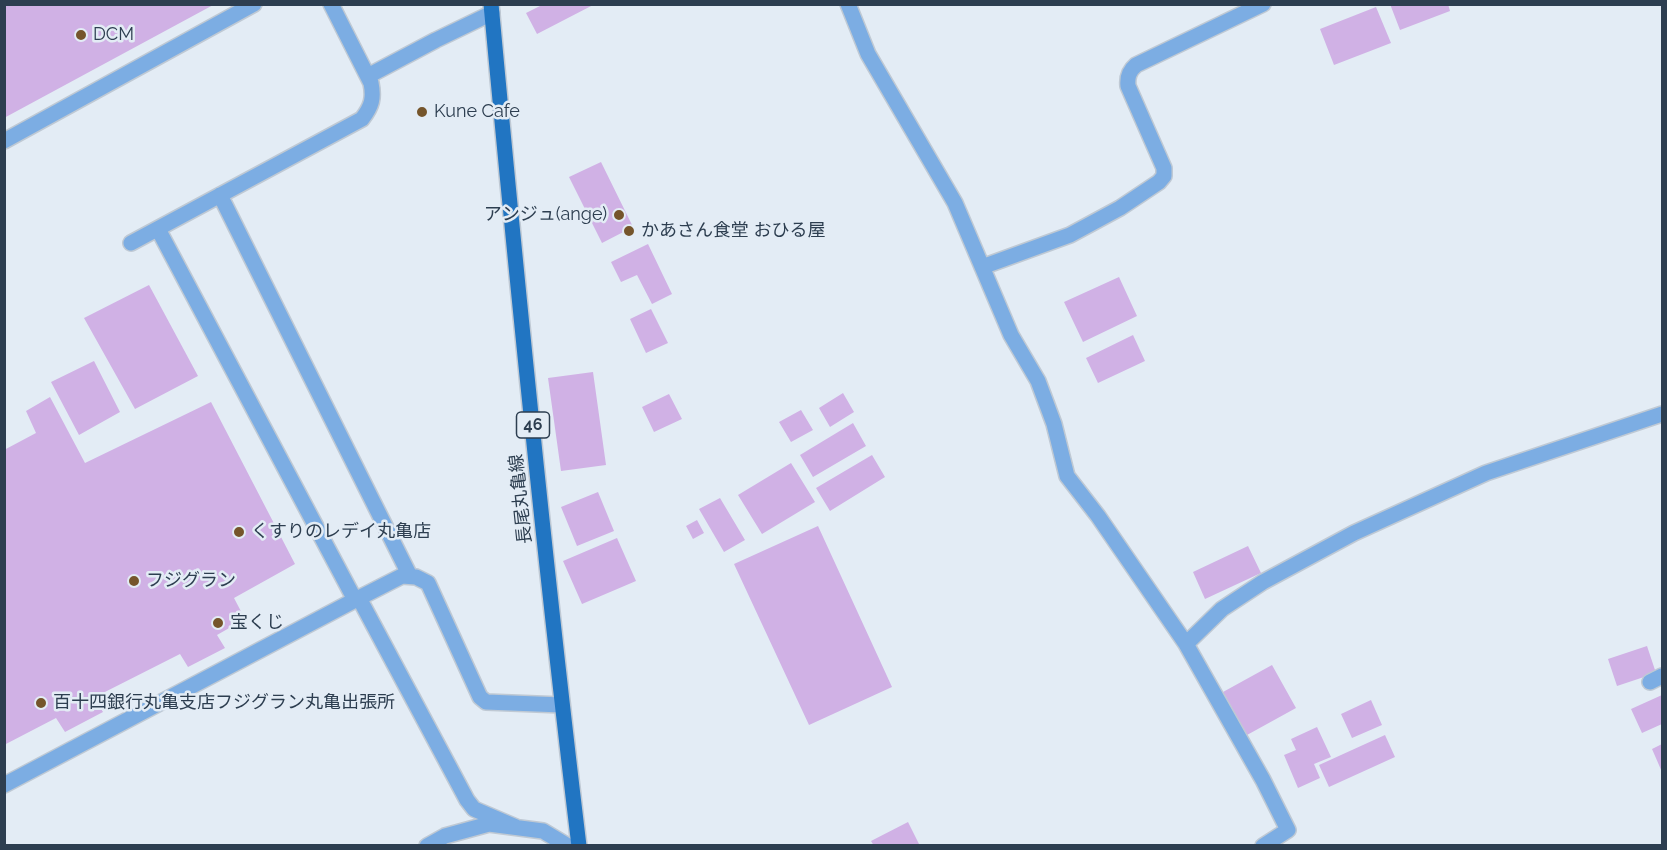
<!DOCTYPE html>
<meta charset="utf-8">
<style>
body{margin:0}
#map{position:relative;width:1667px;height:850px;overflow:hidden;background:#e3ecf5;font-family:Raleway,sans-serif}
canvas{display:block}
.frame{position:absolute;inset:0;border:6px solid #2d3e50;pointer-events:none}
</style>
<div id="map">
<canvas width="1667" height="850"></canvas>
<div class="frame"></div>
</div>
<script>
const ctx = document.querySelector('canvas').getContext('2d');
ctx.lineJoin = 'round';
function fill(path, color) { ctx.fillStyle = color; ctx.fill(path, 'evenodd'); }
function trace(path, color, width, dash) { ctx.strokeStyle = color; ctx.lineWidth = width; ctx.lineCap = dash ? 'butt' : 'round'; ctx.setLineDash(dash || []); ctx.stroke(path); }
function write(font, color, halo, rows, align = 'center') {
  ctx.font = font + ' Raleway,"Noto Sans JP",sans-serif'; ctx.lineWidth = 5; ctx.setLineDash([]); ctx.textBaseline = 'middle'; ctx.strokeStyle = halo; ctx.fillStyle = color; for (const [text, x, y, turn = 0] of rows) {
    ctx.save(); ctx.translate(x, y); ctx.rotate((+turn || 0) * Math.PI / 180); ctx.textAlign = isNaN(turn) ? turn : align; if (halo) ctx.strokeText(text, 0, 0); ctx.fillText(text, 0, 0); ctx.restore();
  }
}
fill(new Path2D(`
 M 4,4 L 215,4 L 4,118 Z
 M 544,4 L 595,4 L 537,34 L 526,13 Z
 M 1390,4 L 1448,4 L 1450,11 L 1400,30 Z
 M 1376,7 L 1391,43 L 1334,65 L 1320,29 Z
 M 601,162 L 633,227 L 602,243 L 569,177 Z
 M 648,244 L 672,294 L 652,304 L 637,275 L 621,282 L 611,262 Z
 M 1119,277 L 1137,316 L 1083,342 L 1064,302 Z
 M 149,285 L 198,376 L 135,409 L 84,318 Z
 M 651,309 L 668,343 L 646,353 L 630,319 Z
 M 1133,335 L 1145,361 L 1098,383 L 1086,358 Z
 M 94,361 L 120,412 L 79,435 L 51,382 Z
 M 593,372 L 606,465 L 561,471 L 548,378 Z
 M 843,393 L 854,412 L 830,427 L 819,408 Z
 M 669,394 L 682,419 L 654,432 L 642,407 Z
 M 50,397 L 85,463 L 211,402 L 295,564 L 234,598 L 245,619 L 217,635 L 225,648 L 188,667 L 180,654 L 95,697 L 103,712 L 65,732 L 56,718 L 4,745 L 4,450 L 36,433 L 26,411 Z
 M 801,410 L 813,430 L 791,442 L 779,422 Z
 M 853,423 L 866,446 L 813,477 L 800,455 Z
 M 872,455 L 885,477 L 830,511 L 816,488 Z
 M 791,463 L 815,502 L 762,534 L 738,495 Z
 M 598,492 L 614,531 L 577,546 L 561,507 Z
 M 720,498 L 745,540 L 724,552 L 699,509 Z
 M 697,520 L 704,533 L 693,539 L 686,526 Z
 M 818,526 L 892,687 L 809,725 L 734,564 Z
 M 617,538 L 636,581 L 582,604 L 563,561 Z
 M 1248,546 L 1261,573 L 1205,599 L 1193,572 Z
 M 1647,646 L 1656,673 L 1617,686 L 1608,659 Z
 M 1272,665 L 1296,708 L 1247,735 L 1223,692 Z
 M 1662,695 L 1662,724 L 1642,733 L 1631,709 Z
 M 1371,700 L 1382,725 L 1352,738 L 1341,714 Z
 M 1317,727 L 1331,757 L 1314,764 L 1320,778 L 1298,788 L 1284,755 L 1296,750 L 1291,739 Z
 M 1385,735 L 1395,757 L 1329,787 L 1319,765 Z
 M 1662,744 L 1662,772 L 1652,749 Z
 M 908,822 L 920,846 L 874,846 L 871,841 Z`), '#d0b1e5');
const service = new Path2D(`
 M 368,76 L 436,40 L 492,13
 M 4,141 L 254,4
 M 220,195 L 410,576
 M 131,243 L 362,119 C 372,106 374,98 371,83 L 331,4
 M 359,598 L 467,800 L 474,809 L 516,827
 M 355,600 L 402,576 L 416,577 L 428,583 L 480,697 L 486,702 L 562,705
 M 4,785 L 355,600 L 158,229
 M 427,846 L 445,836 L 489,824 L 543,831 L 568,846`);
const minor = new Path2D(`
 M 848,4 L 868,54 L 955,203 L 1011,335 L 1038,381 L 1054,424 L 1067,476 L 1098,516 L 1186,644 L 1263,780 L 1288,830 L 1263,846
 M 982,267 L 1070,235 L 1120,208 L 1159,182 L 1164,176 L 1164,168 L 1128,86 C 1127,77 1129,71 1136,65 L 1263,4
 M 1186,644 L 1222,609 L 1263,582 L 1354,533 L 1486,473 L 1662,414
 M 1650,682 L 1662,676`);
const primary = new Path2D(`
 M 491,4 C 517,285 545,566 579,846`);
trace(service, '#bfc9d4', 18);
trace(minor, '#bfc9d4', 18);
trace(primary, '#bfc9d4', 18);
trace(service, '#7cade3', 15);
trace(minor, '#7cade3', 15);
trace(primary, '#2175c2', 15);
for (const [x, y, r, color] of [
 [81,35,6,"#75552b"],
 [422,112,6,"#75552b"],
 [619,215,6,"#75552b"],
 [629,231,6,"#75552b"],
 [239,532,6,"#75552b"],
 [134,581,6,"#75552b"],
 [218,623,6,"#75552b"],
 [41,703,6,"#75552b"]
]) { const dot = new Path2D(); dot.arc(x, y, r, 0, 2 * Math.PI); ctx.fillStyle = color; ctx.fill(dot); trace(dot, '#e3ecf5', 2); }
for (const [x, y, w] of [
 [533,425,33]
]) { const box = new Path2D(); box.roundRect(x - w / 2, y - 13, w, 26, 4.5); ctx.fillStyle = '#e3ecf5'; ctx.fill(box); trace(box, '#2d3e50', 1.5); }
write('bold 16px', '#2d3e50', null, [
 ["46",533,425]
]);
write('18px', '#2d3e50', '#e3ecf5', [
 ["DCM",93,35],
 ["Kune Cafe",434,112],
 ["アンジュ(ange)",607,215,"right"],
 ["かあさん食堂 おひる屋",641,231],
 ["くすりのレデイ丸亀店",251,532],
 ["フジグラン",146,581],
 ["宝くじ",230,623],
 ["百十四銀行丸亀支店フジグラン丸亀出張所",53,703]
], 'left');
write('18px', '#2d3e50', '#e3ecf5', [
 ["長尾丸亀線",521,499,-96]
]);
</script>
